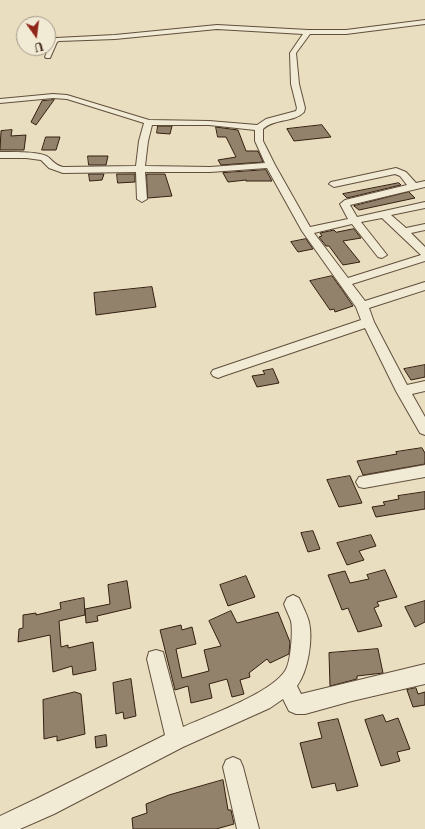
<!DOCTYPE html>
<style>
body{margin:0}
#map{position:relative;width:425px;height:829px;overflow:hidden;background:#e9debf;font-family:"Libre Caslon Text",serif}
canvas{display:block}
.north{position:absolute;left:16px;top:16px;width:40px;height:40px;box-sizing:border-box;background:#f1ead5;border:1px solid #a59987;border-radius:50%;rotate:166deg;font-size:11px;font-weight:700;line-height:16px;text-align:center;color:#341f11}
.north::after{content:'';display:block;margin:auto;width:14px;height:18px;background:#8f2418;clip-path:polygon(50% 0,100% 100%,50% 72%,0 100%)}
</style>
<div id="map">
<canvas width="425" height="829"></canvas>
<div class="north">U</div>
</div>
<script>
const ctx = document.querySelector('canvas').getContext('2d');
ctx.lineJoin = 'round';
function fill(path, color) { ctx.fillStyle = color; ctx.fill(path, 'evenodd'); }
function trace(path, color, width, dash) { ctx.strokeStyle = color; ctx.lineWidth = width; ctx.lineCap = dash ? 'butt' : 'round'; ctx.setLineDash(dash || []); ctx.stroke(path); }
const building = new Path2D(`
 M 54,100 L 36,125 L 31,122 L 42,101 Z
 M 322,125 L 331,137 L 294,141 L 287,129 Z
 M 158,126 L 172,126 L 170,134 L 157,133 Z
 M 216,127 L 238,130 L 246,151 L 258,151 L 263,162 L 221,165 L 218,160 L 236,157 L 226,137 L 218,137 Z
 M 12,130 L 11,136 L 26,135 L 24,150 L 0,150 L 1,131 Z
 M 46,137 L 60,137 L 56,150 L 42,150 Z
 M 88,156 L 108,156 L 106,165 L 89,165 Z
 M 266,170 L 272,181 L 246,181 L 246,180 L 228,182 L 223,173 Z
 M 89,174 L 104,174 L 102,180 L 90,181 Z
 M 117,174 L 135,174 L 135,182 L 118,183 Z
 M 147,174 L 165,174 L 172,196 L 148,198 Z
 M 399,183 L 401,185 L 347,198 L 343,194 Z
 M 409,192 L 415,198 L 359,210 L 354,206 Z
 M 354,229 L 361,238 L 343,241 L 360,262 L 343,265 L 329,246 L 326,246 L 319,237 L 322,236 L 320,233 L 334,230 L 336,232 Z
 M 306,239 L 313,249 L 298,252 L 291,242 Z
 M 332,276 L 343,291 L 353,306 L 335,312 L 334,309 L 330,310 L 310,281 Z
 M 152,287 L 156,307 L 96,315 L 94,293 Z
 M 425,365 L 425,377 L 411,380 L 404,369 Z
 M 273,369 L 279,383 L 257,387 L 252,376 L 265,374 L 263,371 Z
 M 422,448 L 425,453 L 425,464 L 363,475 L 357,461 L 397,454 L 396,452 Z
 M 350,476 L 362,503 L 339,507 L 327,480 Z
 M 425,492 L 425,509 L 376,517 L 372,507 L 385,505 L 383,502 L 399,499 L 398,496 Z
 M 313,531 L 320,549 L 308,552 L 301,533 Z
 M 371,535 L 376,546 L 359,551 L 364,560 L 347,565 L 337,543 Z
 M 385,570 L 397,597 L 377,602 L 379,606 L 374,608 L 382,626 L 358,632 L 348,608 L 342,610 L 328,575 L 345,571 L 350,583 L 369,579 L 367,575 Z
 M 246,576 L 255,597 L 228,606 L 220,585 Z
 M 127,581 L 131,608 L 97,616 L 98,621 L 86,623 L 85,609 L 110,604 L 108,585 Z
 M 84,598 L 85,615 L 59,621 L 61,647 L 68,645 L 68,648 L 93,642 L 96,670 L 73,675 L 72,666 L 53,672 L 50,635 L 18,642 L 19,629 L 23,628 L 23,615 L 36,613 L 36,615 L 61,609 L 60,603 Z
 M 425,601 L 425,622 L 415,627 L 405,607 Z
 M 231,611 L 237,623 L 278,612 L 290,642 L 289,654 L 270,663 L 267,659 L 249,673 L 250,677 L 240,680 L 244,694 L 232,697 L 227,679 L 209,684 L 212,698 L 191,703 L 188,686 L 175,690 L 160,630 L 181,625 L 182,630 L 192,627 L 196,644 L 176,649 L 182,678 L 209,671 L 204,650 L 221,646 L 209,621 Z
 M 378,649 L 383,673 L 357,676 L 357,679 L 330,686 L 329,653 Z
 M 131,679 L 136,716 L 124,719 L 123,712 L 116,714 L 113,683 Z
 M 416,688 L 418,694 L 425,692 L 425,705 L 413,707 L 407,690 Z
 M 75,692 L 81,694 L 85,734 L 57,741 L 57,736 L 44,739 L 43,700 Z
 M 383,715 L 386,722 L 398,718 L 410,749 L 397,752 L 400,761 L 381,766 L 365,720 Z
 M 338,719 L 358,786 L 337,791 L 335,783 L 312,788 L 300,743 L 322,738 L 318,723 Z
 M 106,735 L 107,746 L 96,748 L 95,737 Z
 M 223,780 L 228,810 L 231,810 L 234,824 L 216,829 L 133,829 L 132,818 L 147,813 L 146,804 L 169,795 Z`);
fill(building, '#92826b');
trace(building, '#341f11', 1);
const minor = new Path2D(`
 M 425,20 L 425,24 L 346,34 L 310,34 L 296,53 L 299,84 L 305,108 L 304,112 C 293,123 275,118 263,129 L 263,141 L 275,165 L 310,227 L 348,219 L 340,204 L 345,200 L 407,185 L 400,176 L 395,174 L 334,187 L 329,184 L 331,182 L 396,168 L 406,172 L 416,183 L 425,181 L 425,187 L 350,205 L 357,217 L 425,202 L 425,208 L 391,215 L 406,228 L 425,224 L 425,230 L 411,233 L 425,247 L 425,261 L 352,284 L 365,301 L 425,282 L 425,290 L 369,308 L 374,322 L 407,385 L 425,381 L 425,391 L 412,394 L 425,417 L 425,435 L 420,433 L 396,391 L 365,328 L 223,376 L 218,378 L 213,376 L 211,373 L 213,370 L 361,320 L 356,307 L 302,231 L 267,168 L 210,172 L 145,172 L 147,199 L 142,202 L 137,199 L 136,172 L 63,173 L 49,168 L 41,160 L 26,158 L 0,158 L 0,152 C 9,152 41,151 48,157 C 53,161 55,165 63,167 L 136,166 L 139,141 L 144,123 L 67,99 L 53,98 L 0,103 L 0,99 L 53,94 L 67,95 L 149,120 L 209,121 L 257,125 L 266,119 L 296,111 L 297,108 L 291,84 L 290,53 L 303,34 L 217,29 L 115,39 L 59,41 L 57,42 L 50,58 L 46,58 L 45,57 L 51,41 L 56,38 L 115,35 L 217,25 L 308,30 L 346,30 ZM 152,125 L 209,125 L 255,130 L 255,141 L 265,163 L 210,167 L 145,166 L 148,141 ZM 382,218 L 421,255 L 348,278 L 314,233 L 352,224 L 378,257 L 382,258 L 387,255 L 361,222 Z
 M 425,465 L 425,477 L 364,488 L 359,487 L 356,482 L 359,477 L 364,476 Z
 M 293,595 L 299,598 C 302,605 307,614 309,622 C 313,640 308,671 297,686 L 301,694 L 425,664 L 425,684 L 352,701 L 305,714 L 296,714 L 289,711 L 283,699 L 270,708 L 183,747 L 54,814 L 20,829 L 0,829 L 0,816 L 38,798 L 165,735 L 147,659 L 149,652 L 156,650 L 163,652 L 183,727 C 207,716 278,691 287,667 C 291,657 293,631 291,621 C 289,615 286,610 284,604 L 287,598 Z
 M 233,757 L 240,760 L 243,767 L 259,829 L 237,829 L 223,767 L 226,760 Z`);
trace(minor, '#614f3c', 2);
fill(minor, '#f1ead5');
</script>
